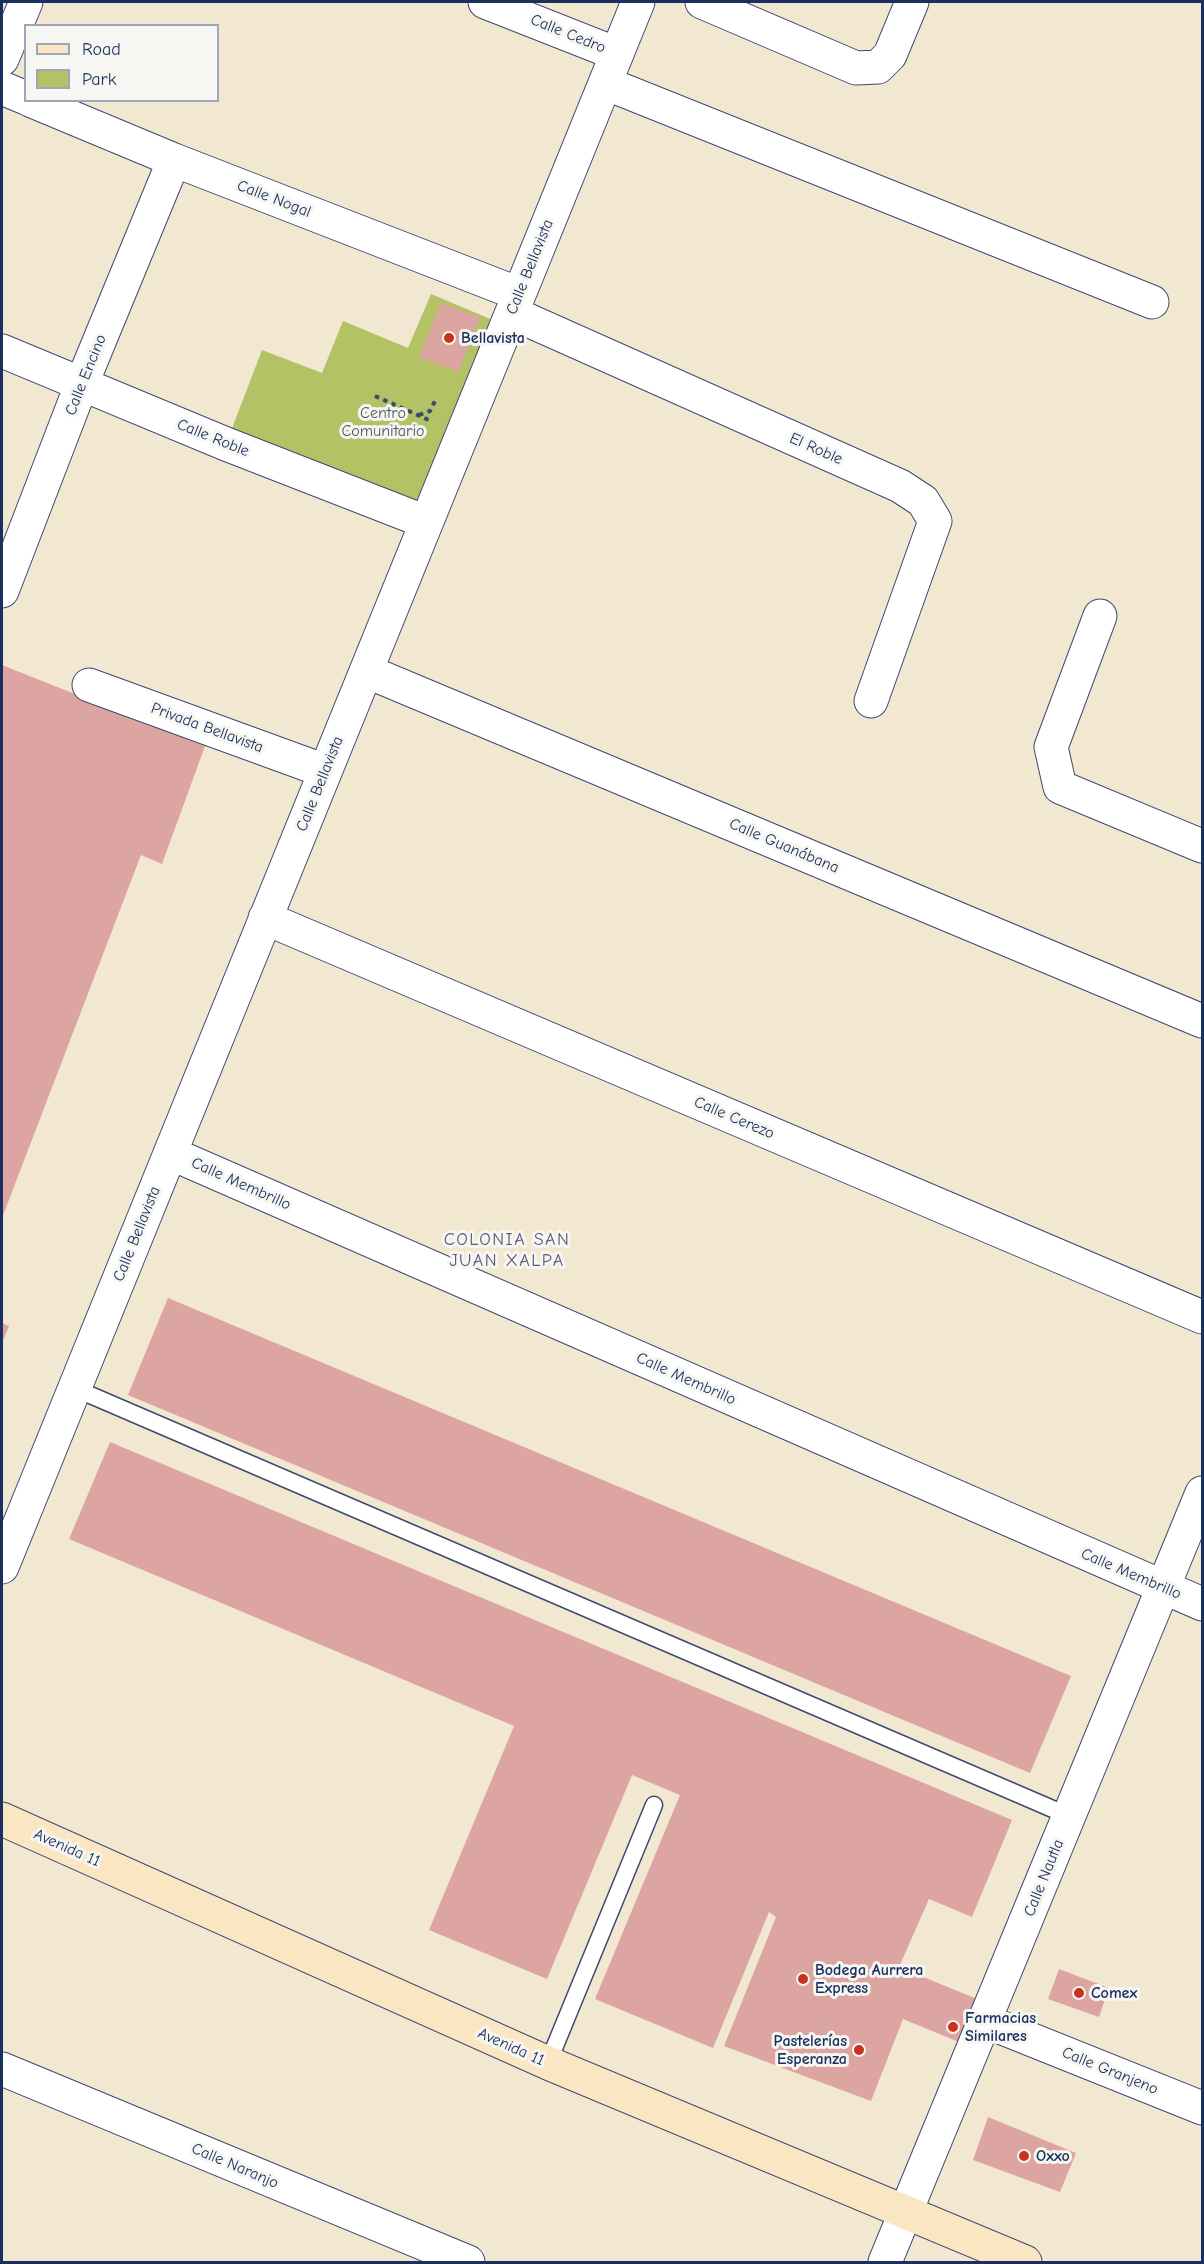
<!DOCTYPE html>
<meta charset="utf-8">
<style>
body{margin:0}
#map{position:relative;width:1204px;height:2264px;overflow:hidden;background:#f2e7d0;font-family:"Comic Neue",sans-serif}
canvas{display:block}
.frame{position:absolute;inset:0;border:3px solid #1b2f5e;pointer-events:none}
.legend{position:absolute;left:24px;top:24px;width:195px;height:78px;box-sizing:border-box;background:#f6f6f2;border:2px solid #9ea6b7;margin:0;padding:8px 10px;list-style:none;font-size:18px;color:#1b2f5e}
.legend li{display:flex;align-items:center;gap:12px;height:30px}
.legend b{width:30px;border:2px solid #9ea6b7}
</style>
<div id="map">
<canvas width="1204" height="2264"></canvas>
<div class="frame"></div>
<ul class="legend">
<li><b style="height:8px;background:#fbe6c4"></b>Road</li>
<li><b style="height:16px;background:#b3c264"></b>Park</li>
</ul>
</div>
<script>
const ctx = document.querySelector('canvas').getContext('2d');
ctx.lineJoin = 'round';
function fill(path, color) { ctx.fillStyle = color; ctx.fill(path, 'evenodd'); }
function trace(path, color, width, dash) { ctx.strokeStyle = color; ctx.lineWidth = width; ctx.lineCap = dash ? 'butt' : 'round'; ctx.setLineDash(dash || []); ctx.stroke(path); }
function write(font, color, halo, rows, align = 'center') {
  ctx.font = font + ' "Comic Neue",sans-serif'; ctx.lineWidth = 6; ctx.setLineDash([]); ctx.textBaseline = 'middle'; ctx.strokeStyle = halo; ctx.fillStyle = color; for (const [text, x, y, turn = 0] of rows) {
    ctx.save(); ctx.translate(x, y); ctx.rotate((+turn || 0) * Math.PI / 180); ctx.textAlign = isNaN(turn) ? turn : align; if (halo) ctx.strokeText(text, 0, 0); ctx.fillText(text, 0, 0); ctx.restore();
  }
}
fill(new Path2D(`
 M 431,294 L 507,326 L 426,522 L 226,444 L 262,350 L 322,373 L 343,321 L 408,348 Z`), '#b3c264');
fill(new Path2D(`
 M 441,303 L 480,318 L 458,372 L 419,357 Z
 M 2,665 L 205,746 L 162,864 L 141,855 L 2,1218 Z
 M 168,1298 L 1071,1676 L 1030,1773 L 128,1395 Z
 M 2,1323 L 9,1326 L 2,1343 Z
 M 110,1442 L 1012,1820 L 972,1917 L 929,1899 L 899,1967 L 977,1999 L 959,2042 L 903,2019 L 871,2101 L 724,2046 L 776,1917 L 769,1912 L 713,2048 L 595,1999 L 680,1795 L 632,1775 L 547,1979 L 429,1930 L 514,1726 L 69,1539 Z
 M 1059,1969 L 1109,1988 L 1099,2017 L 1048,1999 Z
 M 988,2117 L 1076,2153 L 1060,2192 L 973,2160 Z`), '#dca5a1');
const lane = new Path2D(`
 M 74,1388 L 1069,1816
 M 548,2063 L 654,1805`);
const street = new Path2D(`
 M 485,2 L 617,54
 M 702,2 L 856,68 L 878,67 L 890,55 L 912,2
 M 2,59 L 26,2
 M 605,83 L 1152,302
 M 2,88 L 26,98
 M 30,100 L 174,160 L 519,294
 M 512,313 L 900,486 L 923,501 L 935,521 L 871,701
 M 2,351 L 226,444 L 426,522
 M 2,591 L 82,383 L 174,160
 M 1100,616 L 1051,747 L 1060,787 L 1202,846
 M 366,671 L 1202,1021
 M 89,685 L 325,771
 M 265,918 L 1202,1317
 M 170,1153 L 1202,1604
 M 2,1567 L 638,2
 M 985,2021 L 1202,2108
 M 2,2069 L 468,2262
 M 885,2262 L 1202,1493`);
const secondary = new Path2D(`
 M 2,1819 L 548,2063 L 1025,2262`);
trace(lane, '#3b4b6f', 19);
trace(street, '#3b4b6f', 35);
trace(secondary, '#3b4b6f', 35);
trace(new Path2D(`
 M 375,396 L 431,421
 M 419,415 L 430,411 L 435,401`), '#3b4b6f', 4, [4.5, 4.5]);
trace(lane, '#fff', 16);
trace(street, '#fff', 33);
trace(secondary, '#fbe6c4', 33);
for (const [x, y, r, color] of [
 [449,338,6,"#c8321e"],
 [803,1979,6,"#c8321e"],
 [1079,1993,6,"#c8321e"],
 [953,2027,6,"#c8321e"],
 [859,2050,6,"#c8321e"],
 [1024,2156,6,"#c8321e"]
]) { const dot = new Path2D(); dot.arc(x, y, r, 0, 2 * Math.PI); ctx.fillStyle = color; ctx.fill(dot); trace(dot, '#f6f6f2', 2); }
write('16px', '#1b2f5e', '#f6f6f2', [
 ["Calle Cedro",568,34,22],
 ["Calle Nogal",274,199,21],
 ["Calle Bellavista",530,267,-68],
 ["Calle Encino",86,375,-68],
 ["Calle Roble",213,438,22],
 ["El Roble",816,449,24],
 ["Privada Bellavista",207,728,20],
 ["Calle Bellavista",320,784,-68],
 ["Calle Guanábana",784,846,23],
 ["Calle Cerezo",734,1118,23],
 ["Calle Membrillo",241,1184,24],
 ["Calle Bellavista",137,1234,-68],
 ["Calle Membrillo",686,1379,24],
 ["Calle Membrillo",1131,1574,23],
 ["Avenida 11",67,1848,24],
 ["Calle Nautla",1044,1878,-68],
 ["Avenida 11",511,2047,24],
 ["Calle Granjeno",1110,2071,22],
 ["Calle Naranjo",235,2166,23]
]);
write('bold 16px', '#1b2f5e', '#f6f6f2', [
 ["Bellavista",461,338],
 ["Bodega Aurrera",815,1970],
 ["Express",815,1988],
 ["Comex",1091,1993],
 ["Farmacias",965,2018],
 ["Similares",965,2036],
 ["Pastelerías",847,2041,"right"],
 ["Esperanza",847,2059,"right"],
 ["Oxxo",1036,2156]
], 'left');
write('16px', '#495b60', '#f6f6f2', [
 ["Centro",383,413],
 ["Comunitario",383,431]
]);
ctx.letterSpacing = '1.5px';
write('18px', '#5f5875', '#f6f6f2', [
 ["COLONIA SAN",507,1240],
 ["JUAN XALPA",507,1261]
]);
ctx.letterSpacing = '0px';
</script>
